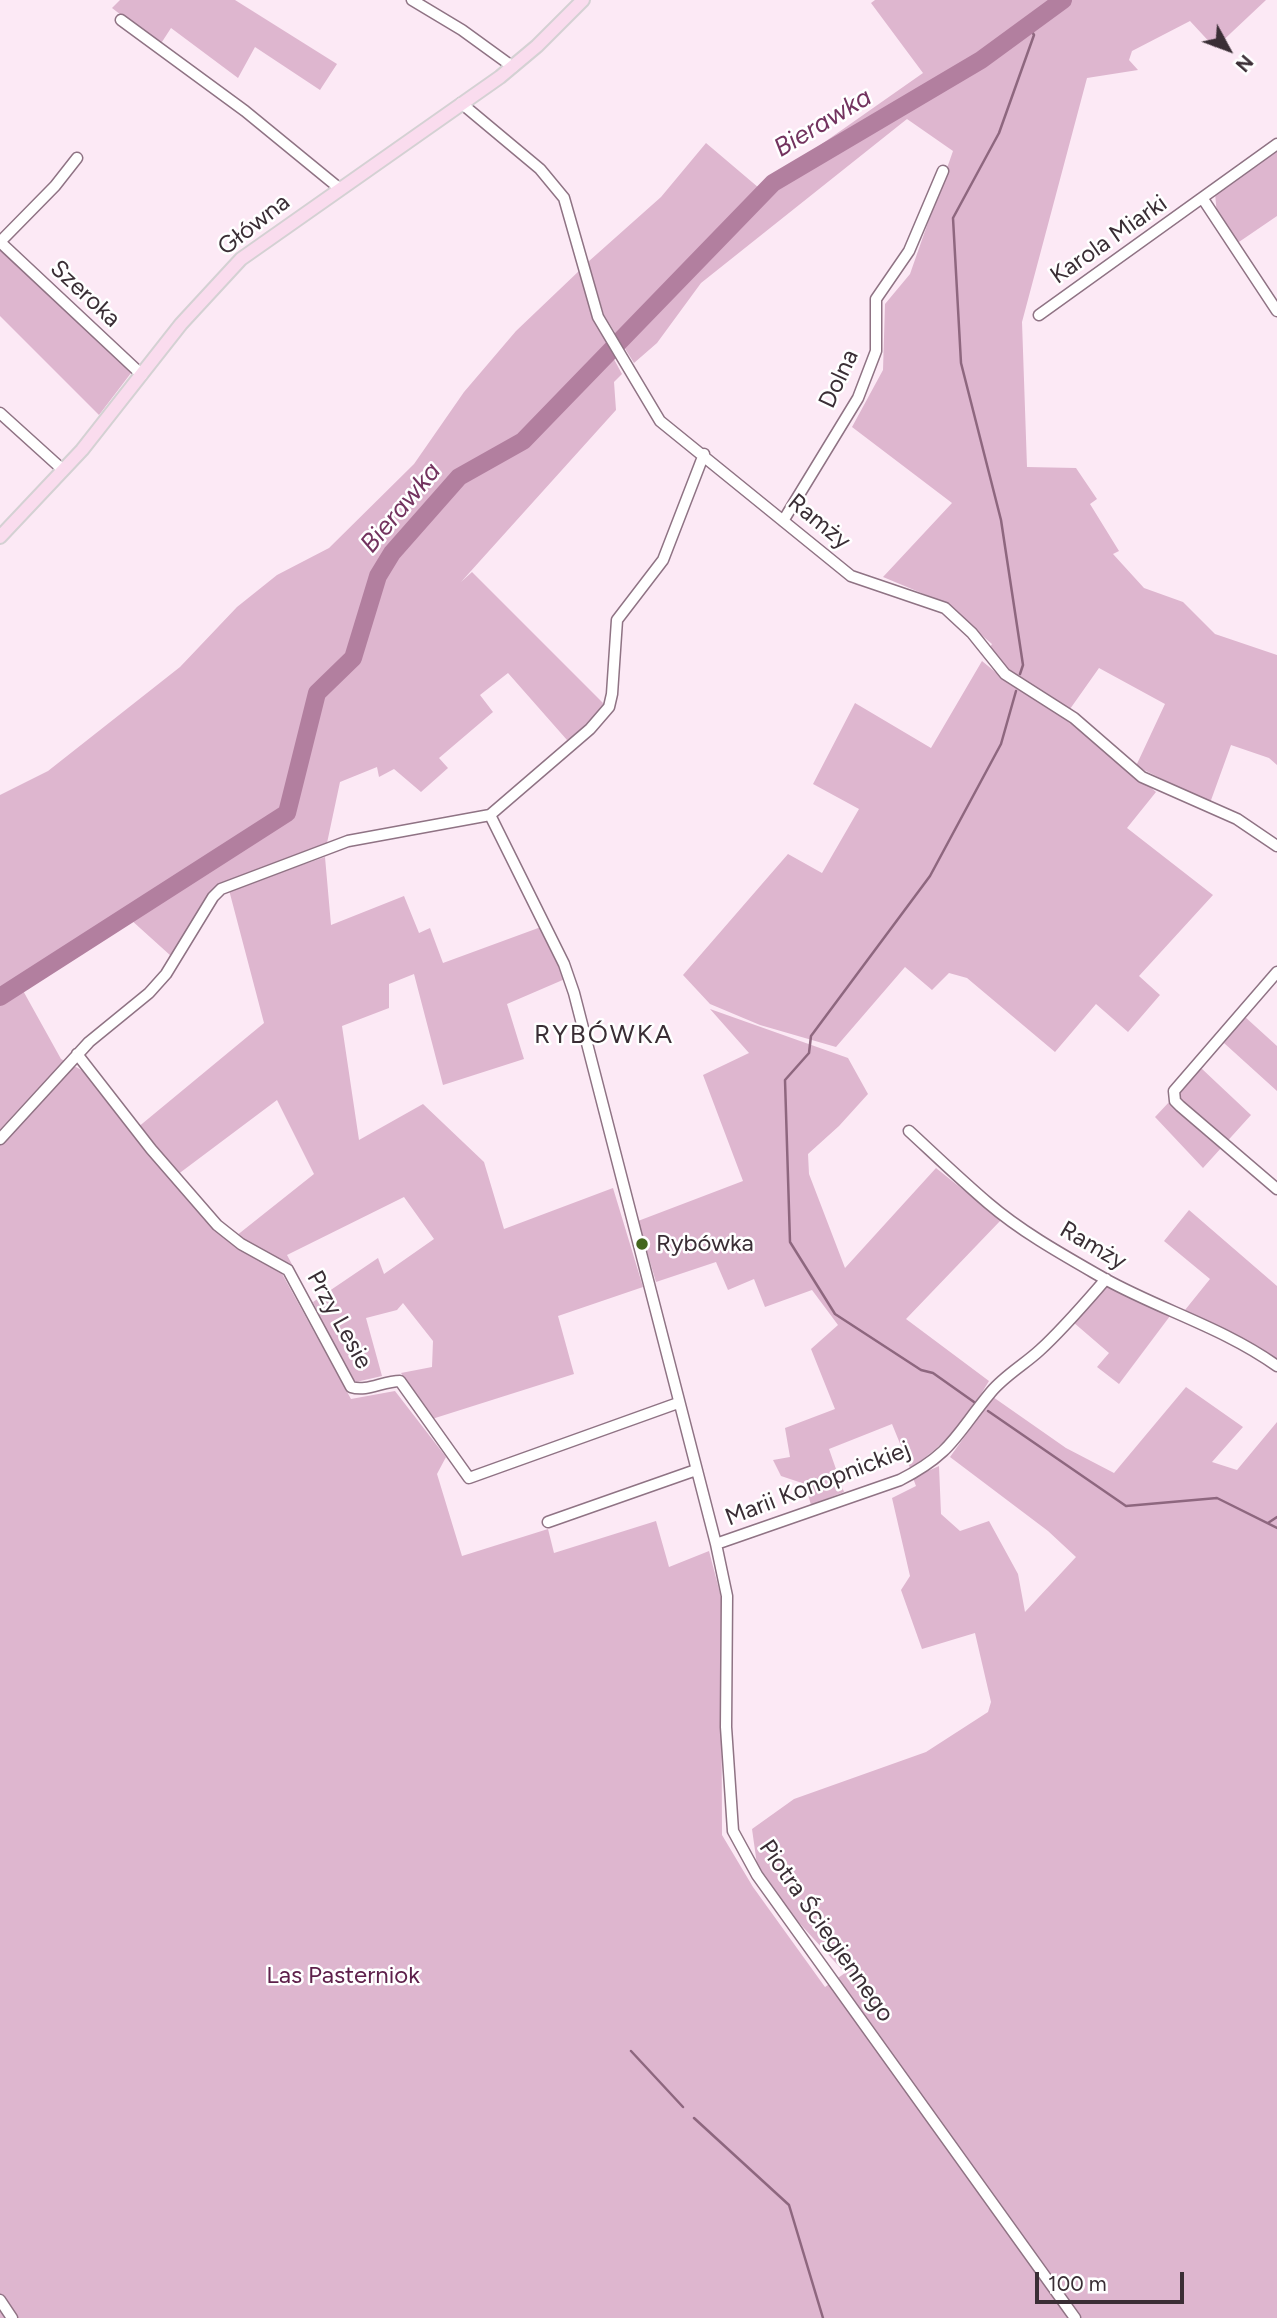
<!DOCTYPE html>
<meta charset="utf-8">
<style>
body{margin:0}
#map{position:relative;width:1277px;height:2318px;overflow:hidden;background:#fce9f5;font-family:Figtree,sans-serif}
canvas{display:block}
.north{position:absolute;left:1193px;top:14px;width:70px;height:70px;-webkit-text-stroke:5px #fff;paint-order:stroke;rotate:131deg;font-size:19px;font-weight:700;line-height:28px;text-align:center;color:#3a2e35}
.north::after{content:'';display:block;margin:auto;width:24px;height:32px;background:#3a2e35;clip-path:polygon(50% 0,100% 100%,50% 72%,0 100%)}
.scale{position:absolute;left:1035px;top:2272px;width:149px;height:32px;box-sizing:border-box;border:4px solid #3a2e35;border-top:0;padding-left:9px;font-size:21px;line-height:24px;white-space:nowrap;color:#3a2e35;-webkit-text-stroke:5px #fff;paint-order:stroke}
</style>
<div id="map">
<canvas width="1277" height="2318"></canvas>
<div class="north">N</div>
<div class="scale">100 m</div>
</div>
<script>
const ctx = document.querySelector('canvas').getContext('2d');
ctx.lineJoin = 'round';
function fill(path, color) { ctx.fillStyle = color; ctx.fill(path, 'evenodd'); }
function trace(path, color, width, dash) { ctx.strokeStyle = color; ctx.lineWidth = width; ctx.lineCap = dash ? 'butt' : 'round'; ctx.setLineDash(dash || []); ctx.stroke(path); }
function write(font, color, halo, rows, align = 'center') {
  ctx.font = font + ' Figtree,sans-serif'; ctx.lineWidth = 5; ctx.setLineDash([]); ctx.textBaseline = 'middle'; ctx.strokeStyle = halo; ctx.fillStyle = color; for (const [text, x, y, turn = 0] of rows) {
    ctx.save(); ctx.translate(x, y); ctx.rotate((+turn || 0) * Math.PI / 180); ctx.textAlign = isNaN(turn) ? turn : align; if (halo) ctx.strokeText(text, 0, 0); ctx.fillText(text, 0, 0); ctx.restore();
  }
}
fill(new Path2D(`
 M 120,0 L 235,0 L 337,64 L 320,90 L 255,47 L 238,78 L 171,28 L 160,45 L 112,8 Z
 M 875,0 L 1266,0 L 1215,48 L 1190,21 L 1132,51 L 1129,60 L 1138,70 L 1087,78 L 1022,322 L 1027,467 L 1076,468 L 1097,499 L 1090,504 L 1119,551 L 1113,554 L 1144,588 L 1183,602 L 1215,634 L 1277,655 L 1277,765 L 1269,758 L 1231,745 L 1210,803 L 1136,766 L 1165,704 L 1099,668 L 1070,709 L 1011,672 L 989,649 L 992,644 L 943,602 L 883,577 L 952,503 L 852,427 L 883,370 L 885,304 L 910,274 L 953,151 L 907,119 L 701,283 L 657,343 L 634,363 L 604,315 L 588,262 L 661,197 L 706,143 L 759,188 L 923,73 L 871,3 Z
 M 1277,148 L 1277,216 L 1236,244 L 1217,215 L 1215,193 Z
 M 0,246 L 131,373 L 99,415 L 0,316 Z
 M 580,270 L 596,322 L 610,350 L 522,439 L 454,479 L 390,551 L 372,590 L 393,559 L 461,481 L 524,445 L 610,352 L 622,374 L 614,382 L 616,410 L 461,582 L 472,572 L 605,705 L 574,739 L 567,740 L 508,673 L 480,695 L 493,712 L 439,758 L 448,768 L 421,792 L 394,769 L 379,777 L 377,767 L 340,782 L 327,843 L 219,884 L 171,956 L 130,919 L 291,814 L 308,756 L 292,768 L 282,809 L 0,996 L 0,795 L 48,771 L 180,667 L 237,607 L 277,575 L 329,548 L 414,464 L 464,392 L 516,331 Z
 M 982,661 L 1005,680 L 1074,722 L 1156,792 L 1127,828 L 1213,895 L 1139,976 L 1160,995 L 1128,1032 L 1096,1004 L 1055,1052 L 967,978 L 949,973 L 932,990 L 905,967 L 836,1047 L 760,1025 L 710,1004 L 683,975 L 788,854 L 822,873 L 859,809 L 813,784 L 855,703 L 931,748 Z
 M 325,857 L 331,925 L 404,896 L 419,933 L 430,928 L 443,963 L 541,927 L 565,979 L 507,1004 L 524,1059 L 443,1085 L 414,974 L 389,984 L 389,1008 L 342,1026 L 359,1140 L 423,1104 L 484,1162 L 504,1229 L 613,1188 L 643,1287 L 558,1316 L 574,1374 L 432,1419 L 401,1373 L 432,1367 L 433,1341 L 403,1303 L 397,1310 L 366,1318 L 382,1376 L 356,1382 L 345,1371 L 313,1302 L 378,1258 L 384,1274 L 434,1239 L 404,1197 L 287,1255 L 295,1270 L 236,1236 L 314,1174 L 277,1100 L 177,1175 L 137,1128 L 264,1023 L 229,890 Z
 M 21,987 L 61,1059 L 89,1074 L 135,1136 L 194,1207 L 216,1228 L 280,1270 L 351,1399 L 395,1391 L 446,1457 L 437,1474 L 462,1556 L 548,1529 L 554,1553 L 656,1521 L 669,1567 L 709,1551 L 721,1597 L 722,1835 L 753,1887 L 825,1987 L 845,1973 L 759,1879 L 752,1829 L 794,1799 L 926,1752 L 988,1712 L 991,1702 L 975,1633 L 922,1649 L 901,1590 L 910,1576 L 892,1498 L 916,1486 L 913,1478 L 939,1466 L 941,1514 L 960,1531 L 989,1521 L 1018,1574 L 1025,1612 L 1076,1557 L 1048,1531 L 950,1457 L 993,1397 L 1066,1448 L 1114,1473 L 1186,1387 L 1243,1427 L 1212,1462 L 1237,1470 L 1277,1422 L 1277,2318 L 0,2318 L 0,1003 Z
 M 710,1009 L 848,1058 L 868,1094 L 839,1126 L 808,1154 L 809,1174 L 845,1268 L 936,1168 L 1001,1220 L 906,1319 L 989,1381 C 967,1418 946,1445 910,1468 L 892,1424 L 829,1449 L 844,1492 L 811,1505 L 805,1484 L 781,1476 L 773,1460 L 790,1457 L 785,1428 L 835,1409 L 811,1349 L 838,1325 L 812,1290 L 765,1307 L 754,1279 L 728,1290 L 716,1262 L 656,1282 L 638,1221 L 743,1181 L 703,1075 L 749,1053 Z
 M 1244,1016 L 1277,1046 L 1277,1091 L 1224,1043 Z
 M 1201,1068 L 1251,1115 L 1203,1168 L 1155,1117 Z
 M 1189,1210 L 1277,1286 L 1277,1364 L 1185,1310 L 1210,1279 L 1164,1241 Z
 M 1108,1286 L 1170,1316 L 1119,1384 L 1097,1367 L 1109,1353 L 1073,1322 Z`), '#deb6cf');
trace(new Path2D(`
 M 1020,674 L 1023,665 L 1001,520 L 961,363 L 953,218 L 999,133 L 1034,35 L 1028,25
 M 974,1402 L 933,1373 L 921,1370 L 835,1314 L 790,1242 L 785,1080 L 809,1053 L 811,1036 L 930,876 L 1001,744 L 1016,691
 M 988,1411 L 1126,1506 L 1217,1498 L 1277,1528
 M 1268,1523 L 1277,1517
 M 631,2051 L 683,2107
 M 694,2118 L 789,2205 L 823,2318`), '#8e677f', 2.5);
trace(new Path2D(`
 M 0,997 L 287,813 L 317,693 L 353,658 L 378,576 L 392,553 L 459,477 L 523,441 L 773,183 L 981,60 L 1063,0`), '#b27f9f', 18);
const minor = new Path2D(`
 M 412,0 L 462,30 L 513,67
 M 121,20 L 245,111 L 339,188
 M 461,103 L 540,169 L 564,198 L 598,317 L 660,421 L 851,576 L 945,608 L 972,633 L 1005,674 L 1074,718 L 1142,777 L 1237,819 L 1277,846
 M 1203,199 L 1277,311
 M 0,242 L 142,375
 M 0,242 L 55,186 L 77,158
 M 1039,315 L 1277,144
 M 0,413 L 63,470
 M 783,521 L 858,398 L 876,351 L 876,299 L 909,251 L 943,171
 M 490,815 L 564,964 L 574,993 L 716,1544 L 727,1596 L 726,1727 L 733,1831 L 757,1875 L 1075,2318
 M 1277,972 L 1174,1091 L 1175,1101 L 1180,1106 L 1277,1189
 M 77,1054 L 151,1149 L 217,1225 L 241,1244 L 288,1270 L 351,1387 C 367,1392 383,1381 400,1381 L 469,1478 L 678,1403
 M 909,1131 C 935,1155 961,1180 988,1203 C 1023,1233 1065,1256 1105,1279 C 1161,1310 1224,1328 1277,1366
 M 0,1139 L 89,1042 L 149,993 L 166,974 L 213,897 L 221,889 L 348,841 L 490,815 L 590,729 L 609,707 L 612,694 L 617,620 L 663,560 L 704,454
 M 548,1522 L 696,1470
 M 716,1544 L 900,1480 C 953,1453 956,1434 991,1392 C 1004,1376 1025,1364 1040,1350 C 1064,1328 1085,1303 1106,1279
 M 0,2300 L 12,2318`);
const major = new Path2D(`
 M 0,537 L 82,450 L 181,324 L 241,259 L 500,77 L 537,46 L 583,0`);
trace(minor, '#8f7384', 13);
trace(major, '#d4d1d3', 16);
trace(minor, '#fff', 10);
trace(major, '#fadcee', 12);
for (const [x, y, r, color] of [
 [642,1244,7,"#43661d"]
]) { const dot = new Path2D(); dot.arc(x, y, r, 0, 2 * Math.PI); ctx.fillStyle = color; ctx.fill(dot); trace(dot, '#fff', 2.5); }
write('24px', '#3a2e35', '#fff', [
 ["Główna",254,225,-38],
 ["Karola Miarki",1109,240,-35],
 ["Szeroka",85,294,43],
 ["Dolna",839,379,-65],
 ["Ramży",819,522,39],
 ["Ramży",1093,1246,30],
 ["Przy Lesie",339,1320,61],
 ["Marii Konopnickiej",818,1484,-21],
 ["Piotra Ściegiennego",826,1931,55]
]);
write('24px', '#3a2e35', '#fff', [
 ["Rybówka",656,1244]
], 'left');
write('24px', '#5e204b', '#fff', [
 ["Las Pasterniok",343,1976]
]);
write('italic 26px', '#73335f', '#fff', [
 ["Bierawka",823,123,-31],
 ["Bierawka",401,508,-50]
]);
ctx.letterSpacing = '2px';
write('26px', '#3a2e35', '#fff', [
 ["RYBÓWKA",604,1035]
]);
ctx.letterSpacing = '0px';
</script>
